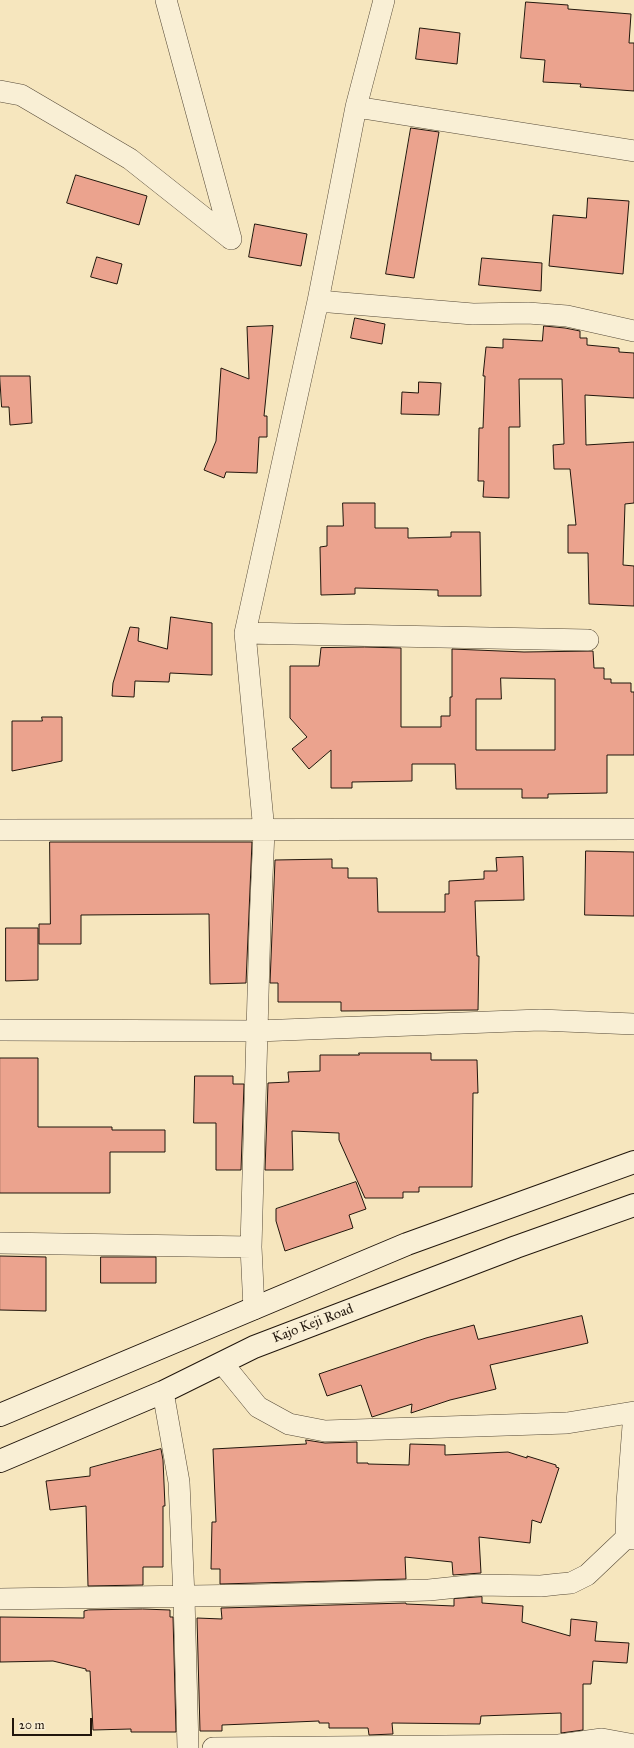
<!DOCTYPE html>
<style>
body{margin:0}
#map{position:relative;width:634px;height:1748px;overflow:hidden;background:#f6e6be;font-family:"IM FELL Great Primer",serif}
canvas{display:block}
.scale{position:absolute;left:12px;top:1718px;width:80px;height:18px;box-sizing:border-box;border:2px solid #21160c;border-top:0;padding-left:5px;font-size:12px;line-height:14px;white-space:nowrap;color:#21160c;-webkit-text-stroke:3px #f9efd5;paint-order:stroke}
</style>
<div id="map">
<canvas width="634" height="1748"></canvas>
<div class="scale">20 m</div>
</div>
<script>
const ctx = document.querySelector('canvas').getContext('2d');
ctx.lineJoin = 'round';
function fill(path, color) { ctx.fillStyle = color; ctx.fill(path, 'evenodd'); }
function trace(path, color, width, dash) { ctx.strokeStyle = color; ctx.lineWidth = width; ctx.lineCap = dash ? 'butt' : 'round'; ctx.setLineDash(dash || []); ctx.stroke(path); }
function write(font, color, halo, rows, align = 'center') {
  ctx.font = font + ' "IM FELL Great Primer",serif'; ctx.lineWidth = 3.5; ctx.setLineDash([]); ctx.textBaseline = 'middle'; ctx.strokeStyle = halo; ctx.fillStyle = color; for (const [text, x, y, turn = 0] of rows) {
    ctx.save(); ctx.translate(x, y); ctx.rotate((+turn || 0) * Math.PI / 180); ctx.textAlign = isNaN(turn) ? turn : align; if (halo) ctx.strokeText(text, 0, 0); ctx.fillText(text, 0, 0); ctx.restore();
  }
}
const building = new Path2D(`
 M 526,2 L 568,5 L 568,9 L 631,14 L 629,43 L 634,43 L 634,91 L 580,87 L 581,84 L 543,82 L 545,60 L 521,58 Z
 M 420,28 L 460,33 L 457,64 L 416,59 Z
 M 411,128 L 439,132 L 414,278 L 386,274 Z
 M 76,175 L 147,196 L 139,225 L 67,203 Z
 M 588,198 L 629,201 L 623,274 L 549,266 L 553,215 L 586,218 Z
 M 255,224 L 307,234 L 301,266 L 249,257 Z
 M 97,257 L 122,264 L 117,284 L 91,277 Z
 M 482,258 L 542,263 L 541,291 L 479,285 Z
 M 355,318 L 385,324 L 382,344 L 351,338 Z
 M 273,326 L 264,416 L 267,416 L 267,437 L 259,437 L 257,473 L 226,472 L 224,478 L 204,470 L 216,441 L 221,368 L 249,379 L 247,327 Z
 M 544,326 L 565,328 L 580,331 L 580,338 L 587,338 L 587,345 L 619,348 L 619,352 L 634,353 L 634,398 L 585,395 L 586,445 L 634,442 L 634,503 L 625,504 L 623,565 L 634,566 L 634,606 L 589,604 L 588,553 L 568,553 L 568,525 L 576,525 L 570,469 L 554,469 L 553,445 L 564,444 L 562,379 L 519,379 L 520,427 L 509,427 L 509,498 L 483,497 L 484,481 L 478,481 L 479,428 L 483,428 L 485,376 L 483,376 L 486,347 L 503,348 L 503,339 L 542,341 Z
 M 0,376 L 30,376 L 32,423 L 10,425 L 9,407 L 2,407 Z
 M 419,382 L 441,383 L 439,415 L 401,414 L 402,392 L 418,393 Z
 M 343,503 L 375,503 L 375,528 L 408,528 L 408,538 L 451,537 L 451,532 L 480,532 L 481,596 L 438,596 L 438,590 L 355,588 L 355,594 L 321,595 L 320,547 L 327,546 L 327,526 L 343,526 Z
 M 171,617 L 212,623 L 212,675 L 170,673 L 169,682 L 135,681 L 134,697 L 112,696 L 113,683 L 130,627 L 139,628 L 138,641 L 167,649 Z
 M 365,647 L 401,648 L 401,727 L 441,727 L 441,716 L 450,716 L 450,697 L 452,697 L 452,649 L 524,652 L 593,651 L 594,668 L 604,668 L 604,679 L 611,679 L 611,683 L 631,683 L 631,692 L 634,692 L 634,755 L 607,755 L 607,793 L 548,794 L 548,798 L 522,798 L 522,789 L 456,789 L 455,764 L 412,764 L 412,781 L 352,782 L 352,788 L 331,788 L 331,750 L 309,769 L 292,749 L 307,737 L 290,718 L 290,666 L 319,666 L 321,648 ZM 501,678 L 555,679 L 555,750 L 476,750 L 476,699 L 501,699 Z
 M 42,717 L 62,717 L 62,761 L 12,771 L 12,721 L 42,721 Z
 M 50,842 L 252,842 L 246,983 L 210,984 L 209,914 L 81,915 L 81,944 L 39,944 L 39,924 L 50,924 Z
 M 586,851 L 634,852 L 634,916 L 585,915 Z
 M 523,857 L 524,900 L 475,901 L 477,956 L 479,956 L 478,1010 L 341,1011 L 341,1002 L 278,1002 L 278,983 L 270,983 L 275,860 L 332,859 L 332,868 L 348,868 L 348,878 L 377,878 L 378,912 L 445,912 L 445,894 L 449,894 L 449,881 L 484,879 L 484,871 L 497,871 L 496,858 Z
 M 6,928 L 38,928 L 38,980 L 6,981 Z
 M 359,1053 L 431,1053 L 431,1060 L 477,1060 L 478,1093 L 473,1093 L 472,1187 L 419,1187 L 419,1192 L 403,1192 L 403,1198 L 365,1198 L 339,1140 L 339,1133 L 292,1131 L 293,1170 L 265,1170 L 268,1083 L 289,1082 L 288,1072 L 320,1071 L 320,1055 L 359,1055 Z
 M 0,1058 L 38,1058 L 38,1127 L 112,1127 L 112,1130 L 165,1130 L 165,1152 L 110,1152 L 110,1193 L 0,1193 Z
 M 195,1076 L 233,1076 L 233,1084 L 244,1084 L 241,1170 L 216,1170 L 216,1123 L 194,1123 Z
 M 356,1182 L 366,1209 L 349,1215 L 353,1228 L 285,1251 L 276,1221 L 276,1209 Z
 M 0,1256 L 46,1257 L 46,1311 L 0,1310 Z
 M 101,1257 L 156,1257 L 156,1283 L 101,1283 Z
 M 582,1316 L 588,1343 L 490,1365 L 496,1389 L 450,1400 L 411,1413 L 412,1404 L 372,1417 L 361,1385 L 327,1396 L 319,1374 L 426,1338 L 474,1325 L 478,1339 Z
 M 306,1440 L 325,1443 L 357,1442 L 357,1463 L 368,1463 L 368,1464 L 409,1465 L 410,1444 L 445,1445 L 445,1455 L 508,1452 L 527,1458 L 527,1456 L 556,1465 L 556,1467 L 559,1468 L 541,1523 L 532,1520 L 530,1543 L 479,1537 L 481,1573 L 453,1575 L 452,1562 L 405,1557 L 406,1579 L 220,1584 L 220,1569 L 211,1569 L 212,1522 L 216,1522 L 213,1449 L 306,1444 Z
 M 161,1449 L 163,1460 L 165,1506 L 163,1506 L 163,1567 L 143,1567 L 143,1585 L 88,1586 L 86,1506 L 50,1510 L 46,1481 L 90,1476 L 90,1468 Z
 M 482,1597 L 482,1603 L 523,1606 L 522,1622 L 570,1636 L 571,1619 L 597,1622 L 595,1641 L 629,1643 L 627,1663 L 593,1661 L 591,1684 L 583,1684 L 583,1730 L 561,1733 L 561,1713 L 481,1716 L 480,1724 L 392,1723 L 393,1734 L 369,1735 L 368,1728 L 329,1728 L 329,1723 L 319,1723 L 319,1721 L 222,1725 L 222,1731 L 200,1731 L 197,1618 L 222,1619 L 221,1608 L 406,1603 L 406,1604 L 454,1606 L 454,1599 Z
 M 143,1609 L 170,1610 L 170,1617 L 173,1617 L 176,1732 L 131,1732 L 131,1729 L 93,1730 L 90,1671 L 86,1671 L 86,1669 L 53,1661 L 0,1662 L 0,1617 L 84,1618 L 84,1611 L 88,1610 Z`);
fill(building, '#eba38e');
trace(building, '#21160c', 1);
const street = new Path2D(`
 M 166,0 L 231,239
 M 0,91 L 21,95 L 130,159 L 231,239
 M 356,107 L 634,151
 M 318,301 L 473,314 L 528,313 L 567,316 L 634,331
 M 245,633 L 588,640
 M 0,830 L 634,829
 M 0,1030 L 257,1031 L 540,1020 L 634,1024
 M 0,1243 L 251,1247
 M 254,1309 L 251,1247 L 260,923 L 264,831 L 245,633 L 318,301 L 356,107 L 384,0
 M 223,1364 L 258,1407 L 289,1424 L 325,1431 L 567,1423 L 634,1412
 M 163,1392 L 179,1482 L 184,1597 L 188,1748
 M 626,1538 L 627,1503 L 634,1413
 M 0,1599 L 255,1595 L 429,1590 L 477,1585 L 541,1586 L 559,1584 L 571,1583 L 587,1575 L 626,1538 L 634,1539
 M 213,1748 L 559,1745 L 602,1739 L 634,1745`);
const secondary = new Path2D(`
 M 0,1415 L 407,1244 L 634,1162
 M 0,1461 L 163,1392 L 254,1347 L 516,1247 L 634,1205`);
trace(street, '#564a38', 22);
trace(secondary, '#21160c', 24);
trace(street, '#f9efd5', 21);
trace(secondary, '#f9efd5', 22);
write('14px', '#21160c', '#f9efd5', [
 ["Kajo Keji Road",313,1324,-21]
]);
</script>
